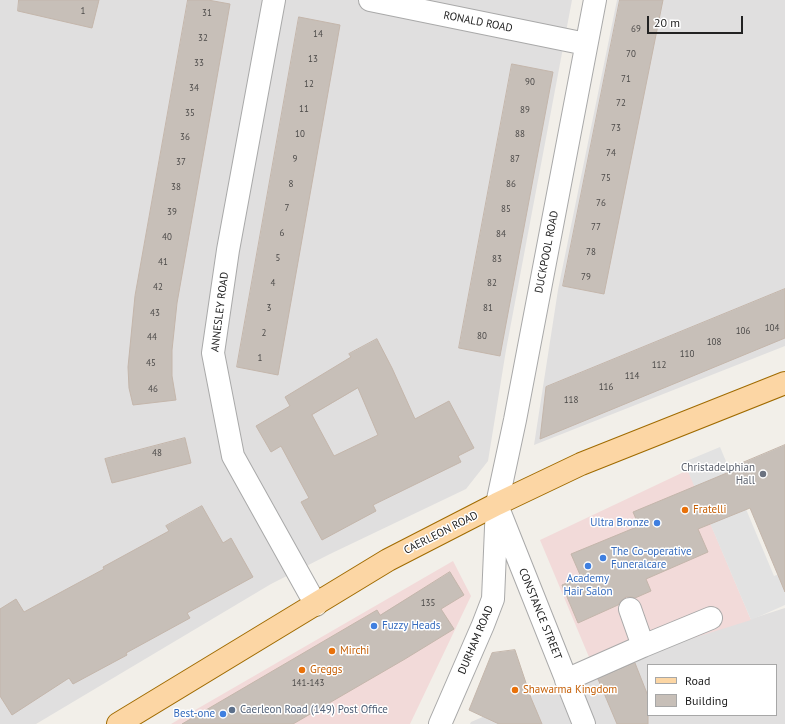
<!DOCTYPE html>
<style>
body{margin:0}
#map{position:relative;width:785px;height:724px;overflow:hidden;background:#f2efe9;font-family:"PT Sans",sans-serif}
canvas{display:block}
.legend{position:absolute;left:647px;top:664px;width:130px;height:52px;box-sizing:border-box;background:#fff;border:1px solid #a7a7a7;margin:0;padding:5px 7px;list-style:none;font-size:12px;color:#222}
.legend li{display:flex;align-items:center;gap:8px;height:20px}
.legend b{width:20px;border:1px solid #a7a7a7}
.scale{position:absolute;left:647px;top:16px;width:96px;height:18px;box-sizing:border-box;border:2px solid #222;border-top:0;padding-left:5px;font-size:12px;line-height:14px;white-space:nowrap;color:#222;-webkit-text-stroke:3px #fff;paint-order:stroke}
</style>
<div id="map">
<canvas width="785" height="724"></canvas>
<ul class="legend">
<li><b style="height:5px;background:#fcd6a4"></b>Road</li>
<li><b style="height:11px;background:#c7bfb8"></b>Building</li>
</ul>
<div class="scale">20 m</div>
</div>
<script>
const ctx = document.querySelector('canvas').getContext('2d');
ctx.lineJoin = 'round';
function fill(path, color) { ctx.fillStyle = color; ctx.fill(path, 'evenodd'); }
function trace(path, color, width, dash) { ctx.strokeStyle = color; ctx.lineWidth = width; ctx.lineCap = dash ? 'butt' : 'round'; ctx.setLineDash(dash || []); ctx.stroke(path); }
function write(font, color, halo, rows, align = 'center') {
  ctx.font = font + ' "PT Sans",sans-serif'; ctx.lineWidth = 3; ctx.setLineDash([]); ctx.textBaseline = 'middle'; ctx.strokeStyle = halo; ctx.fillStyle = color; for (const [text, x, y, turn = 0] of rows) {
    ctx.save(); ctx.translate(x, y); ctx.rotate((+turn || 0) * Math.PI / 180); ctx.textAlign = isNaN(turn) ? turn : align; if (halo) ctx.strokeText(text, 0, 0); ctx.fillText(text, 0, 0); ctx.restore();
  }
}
fill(new Path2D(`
 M 0,0 L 572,0 L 506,350 L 488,461 L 466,489 L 330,554 L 271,584 L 36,724 L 0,724 Z
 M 617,0 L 785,0 L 785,346 L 534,445 L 558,290 Z
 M 785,608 L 785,724 L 470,724 L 471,722 L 594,669 ZM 648,665 L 776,665 L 776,715 L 648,715 Z`), '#e0dfdf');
fill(new Path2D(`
 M 688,470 L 751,620 L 594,669 L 540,540 Z
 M 453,561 L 471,596 L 410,724 L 171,724 Z`), '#f2dad9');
fill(new Path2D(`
 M 720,447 L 774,576 L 785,572 L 785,605 L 751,620 L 684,462 Z`), '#e2e2e2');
const building = new Path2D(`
 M 19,0 L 99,0 L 92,28 L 18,11 Z
 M 188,0 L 208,0 L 230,4 L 177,303 L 172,350 L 172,376 L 176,400 L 133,405 L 129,388 L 128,367 L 135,296 Z
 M 620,0 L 663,0 L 604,294 L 563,286 Z
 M 299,17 L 340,25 L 278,375 L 237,367 Z
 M 512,64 L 553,72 L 500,356 L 459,348 Z
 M 785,289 L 785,338 L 540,439 L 546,387 Z
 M 377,339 L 392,368 L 415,419 L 449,401 L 474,448 L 458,456 L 461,462 L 373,505 L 376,511 L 322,540 L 301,502 L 309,498 L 281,446 L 271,452 L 256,426 L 290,406 L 285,397 L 351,357 L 349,354 ZM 358,388 L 378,435 L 334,456 L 312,415 Z
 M 185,438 L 191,463 L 112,483 L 105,459 Z
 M 785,445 L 785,592 L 750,508 L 698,529 L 708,552 L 646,579 L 651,591 L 635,598 L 632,597 L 626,597 L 621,601 L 618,605 L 578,623 L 562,585 L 581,577 L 571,554 L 639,526 L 633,512 L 734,470 L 733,467 Z
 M 202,506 L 223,543 L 231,538 L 253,577 L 187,613 L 190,618 L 126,653 L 127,655 L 73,684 L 69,678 L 12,715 L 0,696 L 0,609 L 16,599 L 24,612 L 104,569 L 103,567 L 169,531 L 166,526 Z
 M 450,572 L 464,595 L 441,609 L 454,629 L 405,659 L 293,724 L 182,724 L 377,610 L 380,615 Z
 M 515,650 L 531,698 L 542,724 L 499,724 L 469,710 L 492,653 Z
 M 635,663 L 648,696 L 648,724 L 617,724 L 598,679 Z`);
fill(building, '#c7bfb8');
trace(building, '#c4b6ab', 1);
const minor = new Path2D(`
 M 274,0 L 228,250 L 213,353 L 233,456 L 316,605
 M 370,0 L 586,44
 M 500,513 L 584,724
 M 643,646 L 711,618
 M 566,680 L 643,646 L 630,609
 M 440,724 L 483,625 L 493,599 L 497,504 L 515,420 L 595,0`);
const major = new Path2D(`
 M 118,724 L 388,560 L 497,504 L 581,464 L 785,383`);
trace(minor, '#a9a9a9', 24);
trace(major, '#a06b00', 24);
trace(minor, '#fff', 22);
trace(major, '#fcd6a4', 22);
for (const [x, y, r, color] of [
 [763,474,4,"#6b7280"],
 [685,510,4,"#e8710a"],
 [657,523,4,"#3f7fe0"],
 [603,558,4,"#3f7fe0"],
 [588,566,4,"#3f7fe0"],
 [374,626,4,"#3f7fe0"],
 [332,651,4,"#e8710a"],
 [302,670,4,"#e8710a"],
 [515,690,4,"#e8710a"],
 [232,710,4,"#5c6f8a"],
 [223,714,4,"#3f7fe0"]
]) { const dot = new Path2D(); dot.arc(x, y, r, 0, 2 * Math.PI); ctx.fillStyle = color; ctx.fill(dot); trace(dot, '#fff', 1.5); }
write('9px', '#4b4948', null, [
 ["1",83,11],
 ["31",207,13],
 ["69",636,29],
 ["14",318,34],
 ["32",203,38],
 ["70",631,54],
 ["13",313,59],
 ["33",199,63],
 ["71",626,79],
 ["90",530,82],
 ["12",309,84],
 ["34",194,88],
 ["72",621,103],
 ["11",304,109],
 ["89",525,110],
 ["35",190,113],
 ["73",616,128],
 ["10",300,134],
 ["88",520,134],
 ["36",185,137],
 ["74",611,153],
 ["9",295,159],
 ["87",515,159],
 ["37",181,162],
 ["75",606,178],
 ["8",291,184],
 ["86",511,184],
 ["38",176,187],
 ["76",601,203],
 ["7",287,208],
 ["85",506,209],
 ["39",172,212],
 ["77",596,227],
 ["6",282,233],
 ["84",501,234],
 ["40",167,237],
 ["78",591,252],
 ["5",278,258],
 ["83",497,259],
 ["41",163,262],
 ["79",586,277],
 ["4",273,283],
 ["82",492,283],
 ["42",158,287],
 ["3",269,308],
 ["81",488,308],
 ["43",155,313],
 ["104",772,328],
 ["106",743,331],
 ["2",264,333],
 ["80",482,336],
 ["44",152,337],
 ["108",714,342],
 ["110",687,354],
 ["1",260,358],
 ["45",151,363],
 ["112",659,365],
 ["114",632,376],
 ["116",606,387],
 ["46",153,389],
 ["118",571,400],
 ["48",157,453],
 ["135",428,603],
 ["141-143",308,683]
]);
write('11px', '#222', '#fff', [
 ["RONALD ROAD",478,22,11],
 ["DUCKPOOL ROAD",547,252,-79],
 ["ANNESLEY ROAD",220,312,-83],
 ["CAERLEON ROAD",441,533,-27],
 ["CONSTANCE STREET",540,614,68],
 ["DURHAM ROAD",476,640,-67]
]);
write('11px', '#5b616d', '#fff', [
 ["Christadelphian",755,468],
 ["Hall",755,481]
], 'right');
write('11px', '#c56008', '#fff', [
 ["Fratelli",693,510],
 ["Mirchi",340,651],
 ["Greggs",310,670],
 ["Shawarma Kingdom",523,690]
], 'left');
write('11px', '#366cbe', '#fff', [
 ["Ultra Bronze",649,523],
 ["The Co-operative",611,552,"left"],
 ["Funeralcare",611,565,"left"],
 ["Academy",588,579,"center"],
 ["Hair Salon",588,592,"center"],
 ["Fuzzy Heads",382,626,"left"],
 ["Best-one",215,714]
], 'right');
write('11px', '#4e5e75', '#fff', [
 ["Caerleon Road (149) Post Office",240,710]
], 'left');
</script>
